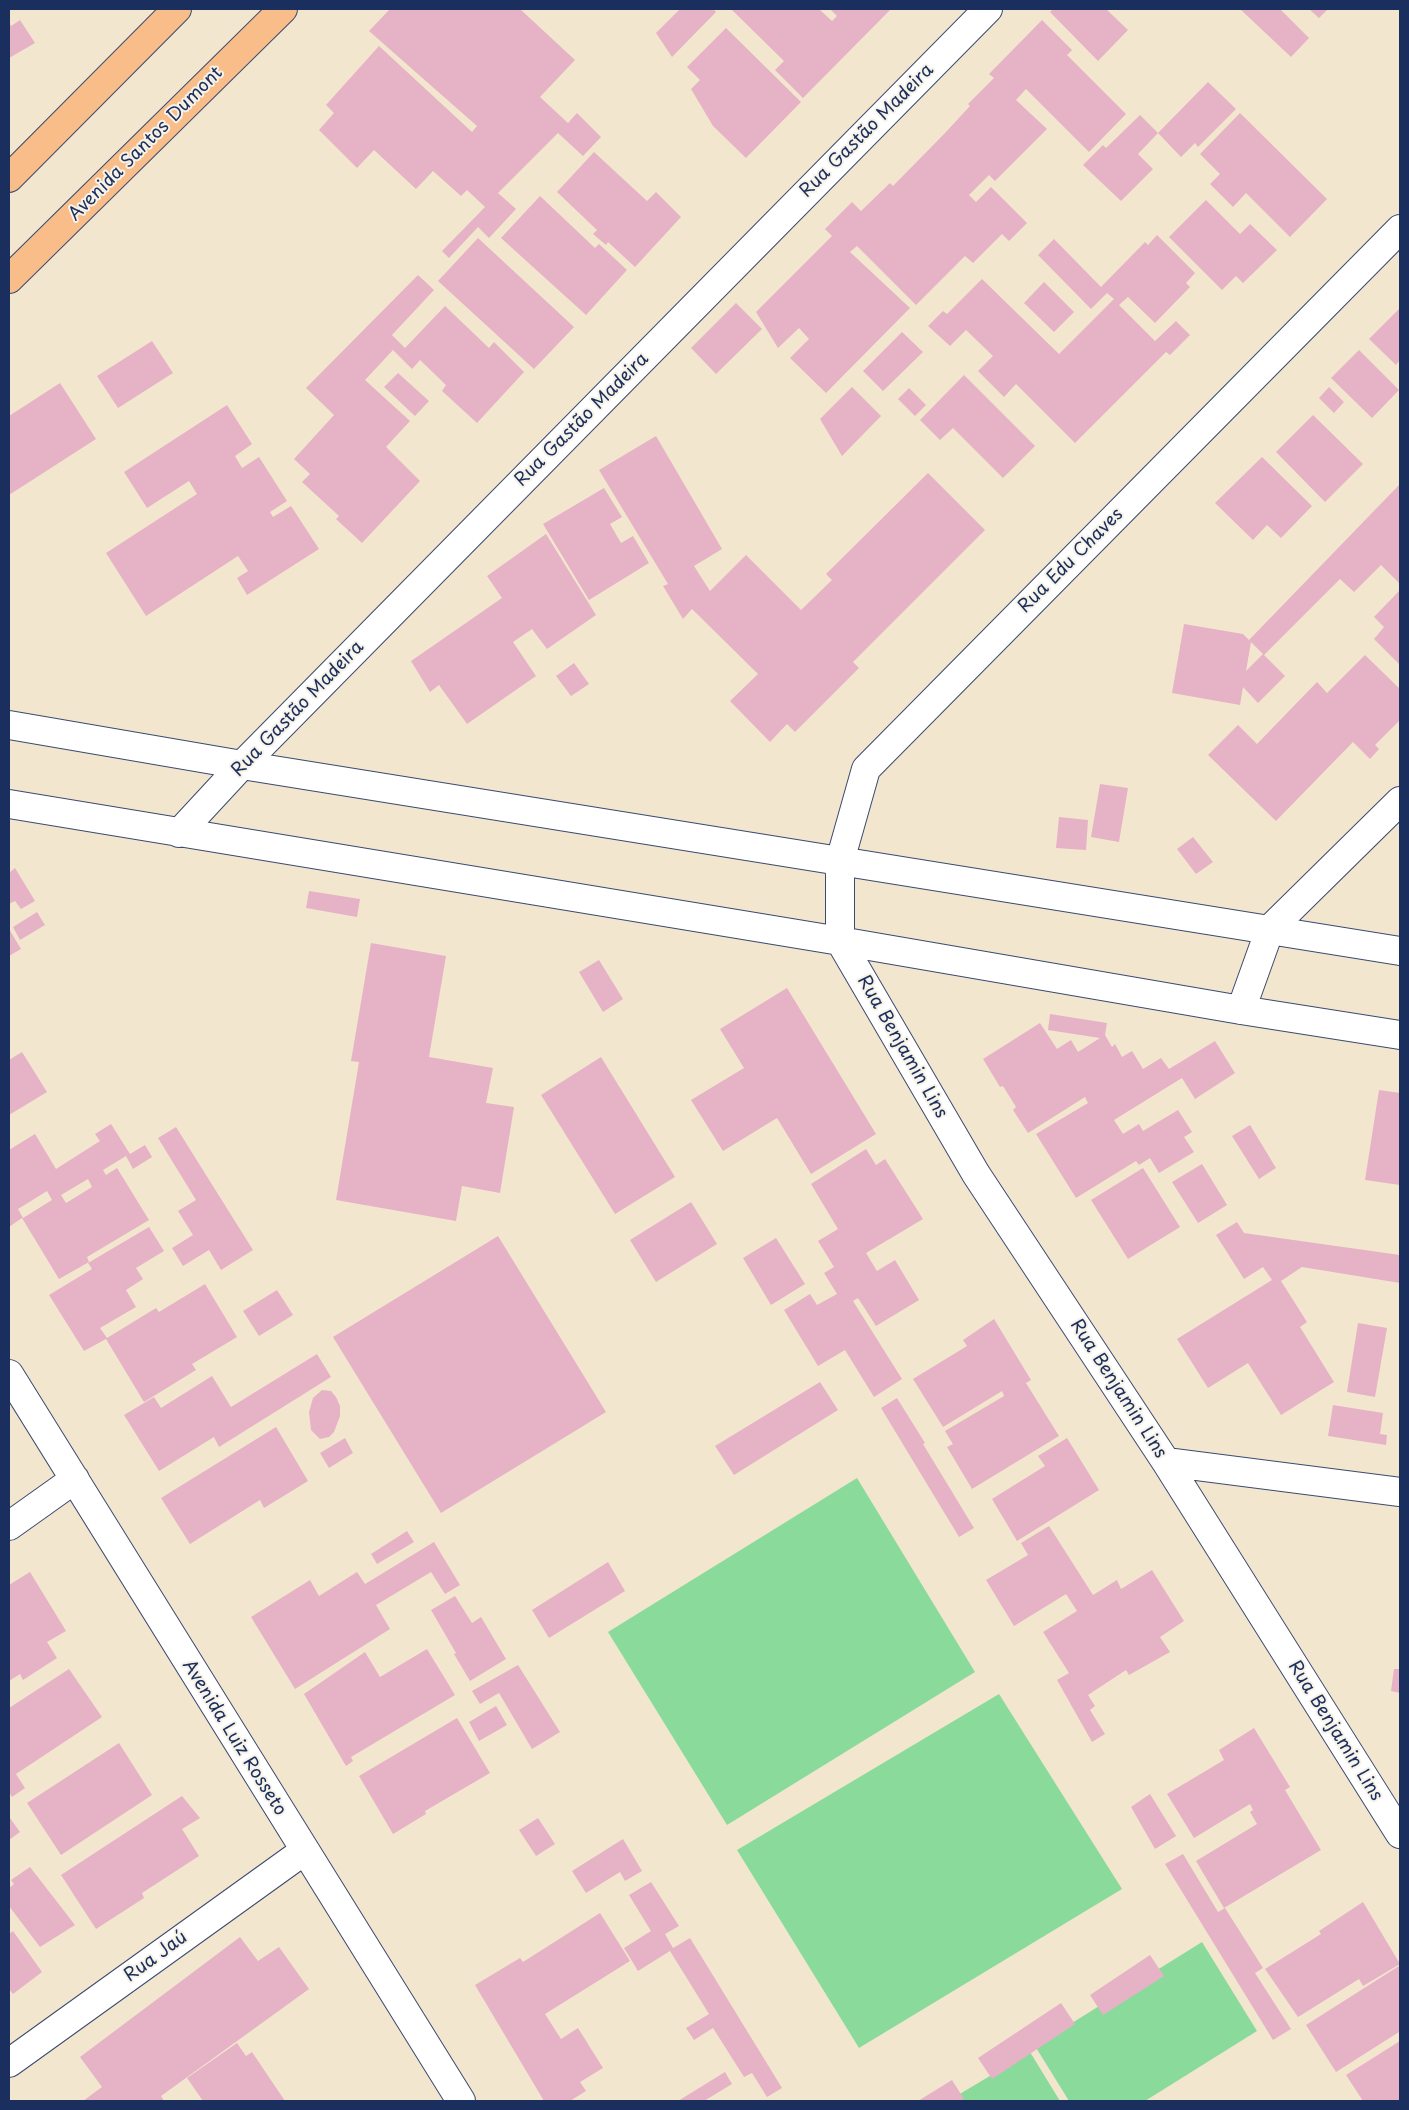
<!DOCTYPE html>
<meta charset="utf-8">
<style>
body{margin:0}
#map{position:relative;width:1409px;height:2110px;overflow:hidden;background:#f3e6cf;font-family:"Playpen Sans",sans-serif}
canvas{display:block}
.frame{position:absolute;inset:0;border:10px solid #1b2f5e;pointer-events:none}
</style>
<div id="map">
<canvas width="1409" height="2110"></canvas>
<div class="frame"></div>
</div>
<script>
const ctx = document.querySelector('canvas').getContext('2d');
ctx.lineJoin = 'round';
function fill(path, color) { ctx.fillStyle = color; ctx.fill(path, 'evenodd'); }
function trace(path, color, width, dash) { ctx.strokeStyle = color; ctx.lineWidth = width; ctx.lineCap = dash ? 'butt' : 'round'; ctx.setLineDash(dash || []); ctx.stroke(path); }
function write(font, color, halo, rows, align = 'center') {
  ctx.font = font + ' "Playpen Sans",sans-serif'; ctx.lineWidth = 4; ctx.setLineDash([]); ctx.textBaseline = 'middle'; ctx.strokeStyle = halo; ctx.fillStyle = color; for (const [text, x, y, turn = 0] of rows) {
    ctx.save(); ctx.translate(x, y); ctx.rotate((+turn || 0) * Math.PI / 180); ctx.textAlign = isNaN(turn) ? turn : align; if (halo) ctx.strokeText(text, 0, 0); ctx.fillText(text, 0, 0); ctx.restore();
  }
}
fill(new Path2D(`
 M 857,1478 L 975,1672 L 727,1825 L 608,1632 Z
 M 999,1694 L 1122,1889 L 859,2048 L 737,1850 Z
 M 1202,1942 L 1257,2031 L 1145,2101 L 1069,2101 L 1035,2046 Z
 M 1030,2052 L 1060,2101 L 948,2101 Z`), '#8adb9b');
fill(new Path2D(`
 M 390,9 L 520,9 L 575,60 L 540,97 L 568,123 L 577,113 L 601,137 L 583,156 L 558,133 L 498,193 L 516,209 L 489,238 L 478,227 L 449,258 L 442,251 L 485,207 L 467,190 L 461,196 L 433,171 L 416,189 L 374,150 L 357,168 L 319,130 L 334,113 L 326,105 L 379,46 L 472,132 L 477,126 L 369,31 Z
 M 680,9 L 713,9 L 716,12 L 672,57 L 656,33 Z
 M 731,9 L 819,9 L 832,21 L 837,16 L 830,9 L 891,9 L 803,98 L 775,70 L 784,61 Z
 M 1053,9 L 1106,9 L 1128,30 L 1098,61 L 1050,12 Z
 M 1240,9 L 1280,9 L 1309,38 L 1291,57 Z
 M 1309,9 L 1328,9 L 1319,18 Z
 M 20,20 L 35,43 L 9,58 L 9,22 L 11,26 Z
 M 1042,20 L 1072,50 L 1067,55 L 1126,114 L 1089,152 L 1026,89 L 1016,100 L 1047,129 L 995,181 L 989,175 L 969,195 L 976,202 L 991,187 L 1027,223 L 1009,241 L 1002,234 L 973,263 L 965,256 L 916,305 L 857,246 L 850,252 L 910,308 L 826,393 L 790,358 L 809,339 L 799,328 L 778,348 L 756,312 L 832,236 L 825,229 L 852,202 L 861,211 L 890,183 L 893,186 L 945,133 L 970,106 L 968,104 L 994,78 L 989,74 Z
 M 726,28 L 801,102 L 746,158 L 713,126 L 691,89 L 700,80 L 687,67 Z
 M 1208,82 L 1236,109 L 1198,147 L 1195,143 L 1181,157 L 1158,133 Z
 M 1240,113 L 1327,199 L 1290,237 L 1246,193 L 1233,207 L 1210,184 L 1220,174 L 1200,154 Z
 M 1140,115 L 1158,133 L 1138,154 L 1153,169 L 1121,201 L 1083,165 L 1103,145 L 1106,148 Z
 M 594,152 L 647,201 L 656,192 L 681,217 L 635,267 L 608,242 L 606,245 L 593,234 L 597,230 L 557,192 Z
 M 540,196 L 595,248 L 599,244 L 627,270 L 586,315 L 501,238 Z
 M 1206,200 L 1240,234 L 1250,224 L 1277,250 L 1243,283 L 1236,276 L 1222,290 L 1169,237 Z
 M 1157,235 L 1195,273 L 1186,283 L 1190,287 L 1155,323 L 1128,297 L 1119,305 L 1155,341 L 1176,321 L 1190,335 L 1170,355 L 1166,352 L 1075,443 L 1016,384 L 1004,397 L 978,371 L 993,356 L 966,330 L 950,346 L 928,326 L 943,311 L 947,314 L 982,279 L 1059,354 L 1114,299 L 1107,293 L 1091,309 L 1038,255 L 1054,239 L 1101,287 L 1145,242 L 1148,245 Z
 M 478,238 L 574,327 L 534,369 L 438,281 Z
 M 418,275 L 434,290 L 392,335 L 405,348 L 445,306 L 489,348 L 494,342 L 524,372 L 477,423 L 442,391 L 446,385 L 420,360 L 412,369 L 393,350 L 365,380 L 410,421 L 386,447 L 420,481 L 362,543 L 336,519 L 339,516 L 302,482 L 310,474 L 294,459 L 334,415 L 306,388 Z
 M 1044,282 L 1074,312 L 1054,332 L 1024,303 Z
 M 736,303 L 762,329 L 716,374 L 691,348 Z
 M 1400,308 L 1400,360 L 1396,365 L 1369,339 Z
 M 902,332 L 923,352 L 883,391 L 863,371 Z
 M 152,341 L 173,373 L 118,408 L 97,376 Z
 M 1359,350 L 1399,390 L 1372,418 L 1331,378 Z
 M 398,373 L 429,401 L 415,416 L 384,387 Z
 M 964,375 L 1035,446 L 1003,478 L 953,428 L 940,440 L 920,420 Z
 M 60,383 L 96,439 L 9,495 L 9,416 Z
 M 852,387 L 881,416 L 842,456 L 820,419 Z
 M 1329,387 L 1344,402 L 1334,413 L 1319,398 Z
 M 909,388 L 926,405 L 915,416 L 898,399 Z
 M 227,405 L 252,444 L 235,456 L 242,468 L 259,457 L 287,501 L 270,512 L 273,517 L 291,506 L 319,549 L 247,595 L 237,578 L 248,571 L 238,556 L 146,616 L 106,553 L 197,494 L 189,481 L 147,508 L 124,472 Z
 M 1313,415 L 1363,464 L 1325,502 L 1276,452 Z
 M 656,436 L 722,549 L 694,566 L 710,591 L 746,555 L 801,610 L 832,580 L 826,574 L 928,473 L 985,530 L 853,662 L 859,668 L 795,732 L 787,724 L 770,742 L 730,701 L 758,674 L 692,609 L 683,619 L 663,586 L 668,584 L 599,470 Z
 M 1262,457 L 1312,506 L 1281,538 L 1267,525 L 1253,540 L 1215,503 Z
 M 1400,484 L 1400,584 L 1381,565 L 1354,592 L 1340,579 L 1264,655 L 1285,676 L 1258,703 L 1243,687 L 1240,705 L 1172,693 L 1184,624 L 1243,634 L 1249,640 ZM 1251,642 L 1263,654 L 1246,671 Z
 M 604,488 L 622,517 L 610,524 L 621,543 L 633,536 L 649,563 L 589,600 L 543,524 Z
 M 546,534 L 596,615 L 547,649 L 532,629 L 513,642 L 536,676 L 467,724 L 439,685 L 430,692 L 411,661 L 502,598 L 487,576 Z
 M 1400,590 L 1400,665 L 1374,639 L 1384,627 L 1374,617 Z
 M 1365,655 L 1400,689 L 1400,720 L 1375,745 L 1379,749 L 1370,759 L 1353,742 L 1276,821 L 1208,755 L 1238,725 L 1257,744 L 1317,682 L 1327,693 Z
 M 574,663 L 589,684 L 571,696 L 556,676 Z
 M 1100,784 L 1128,788 L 1119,842 L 1091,837 Z
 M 1059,817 L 1088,820 L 1086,850 L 1056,848 Z
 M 1193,837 L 1213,862 L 1196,874 L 1177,849 Z
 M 15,868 L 35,901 L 21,909 L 15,901 L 9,904 L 9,873 Z
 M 309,891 L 360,899 L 357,917 L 306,908 Z
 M 37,912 L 45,925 L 20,940 L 13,927 Z
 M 9,929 L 21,949 L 9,956 Z
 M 371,943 L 446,956 L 429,1057 L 493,1068 L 486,1103 L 514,1107 L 500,1193 L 462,1186 L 456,1221 L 336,1200 L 359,1062 L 351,1061 Z
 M 599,960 L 623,999 L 603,1012 L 579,972 Z
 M 787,988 L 876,1134 L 811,1174 L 777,1118 L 723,1151 L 691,1100 L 744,1068 L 720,1029 Z
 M 1050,1014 L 1107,1023 L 1105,1035 L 1112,1047 L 1115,1044 L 1122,1057 L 1132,1051 L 1143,1069 L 1161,1058 L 1169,1069 L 1215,1041 L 1235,1073 L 1195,1099 L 1182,1078 L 1114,1120 L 1123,1134 L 1139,1124 L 1143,1131 L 1178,1110 L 1192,1132 L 1184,1137 L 1194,1152 L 1159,1173 L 1150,1158 L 1139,1165 L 1136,1161 L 1076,1198 L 1036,1134 L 1088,1103 L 1085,1097 L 1028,1133 L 1013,1110 L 1016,1107 L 1003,1086 L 1000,1087 L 983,1059 L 1040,1023 L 1057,1049 L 1071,1040 L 1078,1052 L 1100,1038 L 1048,1030 Z
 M 22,1052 L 47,1092 L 9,1115 L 9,1060 Z
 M 601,1057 L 675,1177 L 615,1214 L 541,1095 Z
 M 1379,1090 L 1400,1093 L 1400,1185 L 1365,1180 Z
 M 111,1124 L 130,1154 L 145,1145 L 152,1157 L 133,1169 L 126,1156 L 103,1170 L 106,1175 L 117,1168 L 149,1220 L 87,1257 L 89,1262 L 59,1279 L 22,1218 L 9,1227 L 9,1150 L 35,1134 L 56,1169 L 100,1141 L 95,1134 ZM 88,1179 L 92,1187 L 66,1203 L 61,1195 ZM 47,1191 L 52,1200 L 23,1218 L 18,1209 Z
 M 1250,1125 L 1276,1168 L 1259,1179 L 1232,1136 Z
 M 176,1127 L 253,1250 L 221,1270 L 209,1250 L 183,1266 L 172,1248 L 193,1235 L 178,1211 L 196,1200 L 158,1138 Z
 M 866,1149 L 876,1165 L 885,1159 L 923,1219 L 866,1253 L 877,1271 L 895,1260 L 919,1300 L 876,1326 L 858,1298 L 853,1301 L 902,1379 L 874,1397 L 845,1350 L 818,1366 L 784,1310 L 810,1294 L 817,1305 L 837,1294 L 824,1273 L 834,1267 L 818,1241 L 838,1229 L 811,1184 Z
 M 1202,1164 L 1227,1205 L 1198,1223 L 1172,1182 Z
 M 1143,1168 L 1180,1227 L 1128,1259 L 1091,1200 Z
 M 691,1202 L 717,1244 L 656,1282 L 630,1240 Z
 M 1237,1222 L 1244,1233 L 1400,1255 L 1400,1283 L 1302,1267 L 1281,1281 L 1307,1322 L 1300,1327 L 1334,1382 L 1281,1415 L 1248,1363 L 1208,1388 L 1177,1339 L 1272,1280 L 1263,1267 L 1244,1279 L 1216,1235 Z
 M 149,1227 L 164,1251 L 136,1268 L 143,1279 L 126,1290 L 136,1307 L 100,1328 L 107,1338 L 156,1308 L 159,1312 L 205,1284 L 237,1337 L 192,1364 L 196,1370 L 144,1402 L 106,1339 L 84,1351 L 49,1295 L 92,1269 L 88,1263 Z
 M 498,1236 L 606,1412 L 441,1513 L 333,1337 Z
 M 776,1238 L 805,1284 L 771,1305 L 743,1258 Z
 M 277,1290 L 293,1315 L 259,1336 L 243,1311 Z
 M 994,1319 L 1031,1380 L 1026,1383 L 1059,1436 L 972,1489 L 947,1447 L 953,1444 L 945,1431 L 1004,1396 L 1002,1391 L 943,1427 L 913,1379 L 967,1346 L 963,1340 Z
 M 1358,1323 L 1387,1328 L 1375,1397 L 1347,1392 Z
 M 317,1354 L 331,1377 L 219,1447 L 214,1437 L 159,1471 L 124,1415 L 154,1397 L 161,1408 L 212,1376 L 231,1407 Z
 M 820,1382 L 838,1410 L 734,1475 L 715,1446 Z
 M 322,1390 L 331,1391 L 336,1397 L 340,1406 L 340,1416 L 334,1432 L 329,1437 L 320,1439 L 311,1430 L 309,1412 L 313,1398 Z
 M 897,1398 L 925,1443 L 923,1444 L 974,1528 L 959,1537 L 881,1408 Z
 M 1333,1405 L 1383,1413 L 1380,1434 L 1387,1435 L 1386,1445 L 1328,1436 Z
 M 276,1427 L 308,1481 L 264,1508 L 260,1500 L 190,1544 L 161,1498 Z
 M 345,1438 L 353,1453 L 329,1468 L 320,1453 Z
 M 1067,1438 L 1099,1490 L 1017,1541 L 992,1499 L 1045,1466 L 1038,1456 Z
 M 1049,1526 L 1093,1595 L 1117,1580 L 1121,1589 L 1152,1570 L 1184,1621 L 1160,1637 L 1170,1652 L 1129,1675 L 1126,1670 L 1088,1695 L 1095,1706 L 1090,1710 L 1105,1734 L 1092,1742 L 1057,1680 L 1069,1673 L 1043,1632 L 1077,1611 L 1066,1594 L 1014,1626 L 986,1580 L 1028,1555 L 1021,1543 Z
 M 407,1531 L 414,1542 L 377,1564 L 371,1554 Z
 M 434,1542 L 460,1585 L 445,1594 L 431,1572 L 376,1605 L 390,1629 L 295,1689 L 251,1617 L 310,1580 L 319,1596 L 357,1572 L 365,1584 Z
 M 608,1562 L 625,1591 L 549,1638 L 532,1610 Z
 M 30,1572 L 66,1631 L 47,1642 L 57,1658 L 23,1680 L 20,1674 L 9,1681 L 9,1585 Z
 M 455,1596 L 472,1623 L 481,1617 L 506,1659 L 470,1681 L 454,1654 L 456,1653 L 431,1610 Z
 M 427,1649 L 455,1695 L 351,1757 L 353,1761 L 346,1766 L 304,1694 L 365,1652 L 380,1677 Z
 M 518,1665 L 560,1732 L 532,1749 L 499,1693 L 480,1704 L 472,1691 Z
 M 69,1669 L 102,1717 L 16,1774 L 25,1788 L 12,1797 L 9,1792 L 9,1708 Z
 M 1394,1669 L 1400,1669 L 1400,1693 L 1391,1691 Z
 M 496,1706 L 507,1725 L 479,1741 L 469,1722 Z
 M 457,1718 L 490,1773 L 425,1811 L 426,1814 L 393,1834 L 359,1776 Z
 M 1254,1728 L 1290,1787 L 1285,1790 L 1321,1850 L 1224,1908 L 1196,1861 L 1257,1824 L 1250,1812 L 1253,1810 L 1250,1804 L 1194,1838 L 1167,1794 L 1224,1760 L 1219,1750 Z
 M 119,1743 L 152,1795 L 61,1855 L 27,1803 Z
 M 1150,1794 L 1176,1836 L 1155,1849 L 1131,1807 Z
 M 182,1796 L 200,1818 L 182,1829 L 199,1856 L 142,1893 L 144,1898 L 96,1929 L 61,1875 Z
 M 10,1818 L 20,1832 L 9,1840 L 9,1819 Z
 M 538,1818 L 555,1844 L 536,1856 L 519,1830 Z
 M 623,1839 L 642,1871 L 625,1881 L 620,1872 L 586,1893 L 572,1871 Z
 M 1183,1854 L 1218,1912 L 1225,1908 L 1263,1968 L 1255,1973 L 1291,2029 L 1273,2040 L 1165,1864 Z
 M 30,1867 L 75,1925 L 40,1947 L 9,1906 L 9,1888 L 14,1884 L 11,1880 Z
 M 651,1882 L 679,1926 L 665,1934 L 673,1948 L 690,1938 L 782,2088 L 767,2097 L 752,2073 L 744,2077 L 713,2028 L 694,2040 L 686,2028 L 709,2014 L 670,1951 L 638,1971 L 624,1948 L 651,1931 L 629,1895 Z
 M 1363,1902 L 1400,1964 L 1363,1986 L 1359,1979 L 1298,2017 L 1265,1969 L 1321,1934 L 1319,1931 Z
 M 600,1913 L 630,1961 L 545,2014 L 561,2039 L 578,2028 L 603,2068 L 580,2082 L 586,2091 L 570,2101 L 544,2101 L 475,1985 L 520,1958 L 523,1962 Z
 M 13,1931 L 42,1972 L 13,1994 L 9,1989 L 9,1934 Z
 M 240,1937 L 258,1961 L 279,1947 L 309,1989 L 161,2096 L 164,2101 L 83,2101 L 102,2087 L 80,2057 Z
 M 1150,1955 L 1164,1976 L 1103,2015 L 1090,1995 Z
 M 1399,1966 L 1400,2035 L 1399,2032 L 1336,2072 L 1306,2025 Z
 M 1061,2003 L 1075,2024 L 992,2079 L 978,2058 Z
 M 1400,2041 L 1400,2101 L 1363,2101 L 1346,2075 Z
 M 237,2043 L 246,2056 L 252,2052 L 285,2101 L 203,2101 L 187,2078 Z
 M 725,2072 L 732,2084 L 704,2101 L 678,2101 Z
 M 952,2080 L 964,2099 L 961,2101 L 918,2101 Z`), '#e6b2c6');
const minor = new Path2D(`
 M 1400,229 L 866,769 L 840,861 L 840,941 L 976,1174 L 1166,1462 L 1400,1834
 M 9,725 L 242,765 L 1400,951
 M 9,804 L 840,941 L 1241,1010 L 1400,1035
 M 179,833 L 242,765 L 988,9
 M 1241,1010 L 1270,929 L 1400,801
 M 9,1374 L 461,2101
 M 1166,1462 L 1400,1492
 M 9,1526 L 75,1479
 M 9,2063 L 304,1851`);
const major = new Path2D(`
 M 9,178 L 177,9
 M 9,279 L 283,9`);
trace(minor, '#3b4a6f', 30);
trace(major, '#3b4a6f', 30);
trace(minor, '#fff', 28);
trace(major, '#f8bd89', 28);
write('18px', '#1b2f5e', '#f7f3e8', [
 ["Rua Gastão Madeira",867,131,-45],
 ["Avenida Santos Dumont",146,144,-45],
 ["Rua Gastão Madeira",582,420,-45],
 ["Rua Edu Chaves",1071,561,-45],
 ["Rua Gastão Madeira",298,709,-46],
 ["Rua Benjamin Lins",902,1047,60],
 ["Rua Benjamin Lins",1118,1389,57],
 ["Rua Benjamin Lins",1335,1731,58],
 ["Avenida Luiz Rosseto",234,1738,58],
 ["Rua Jaú",156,1957,-36]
]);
</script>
